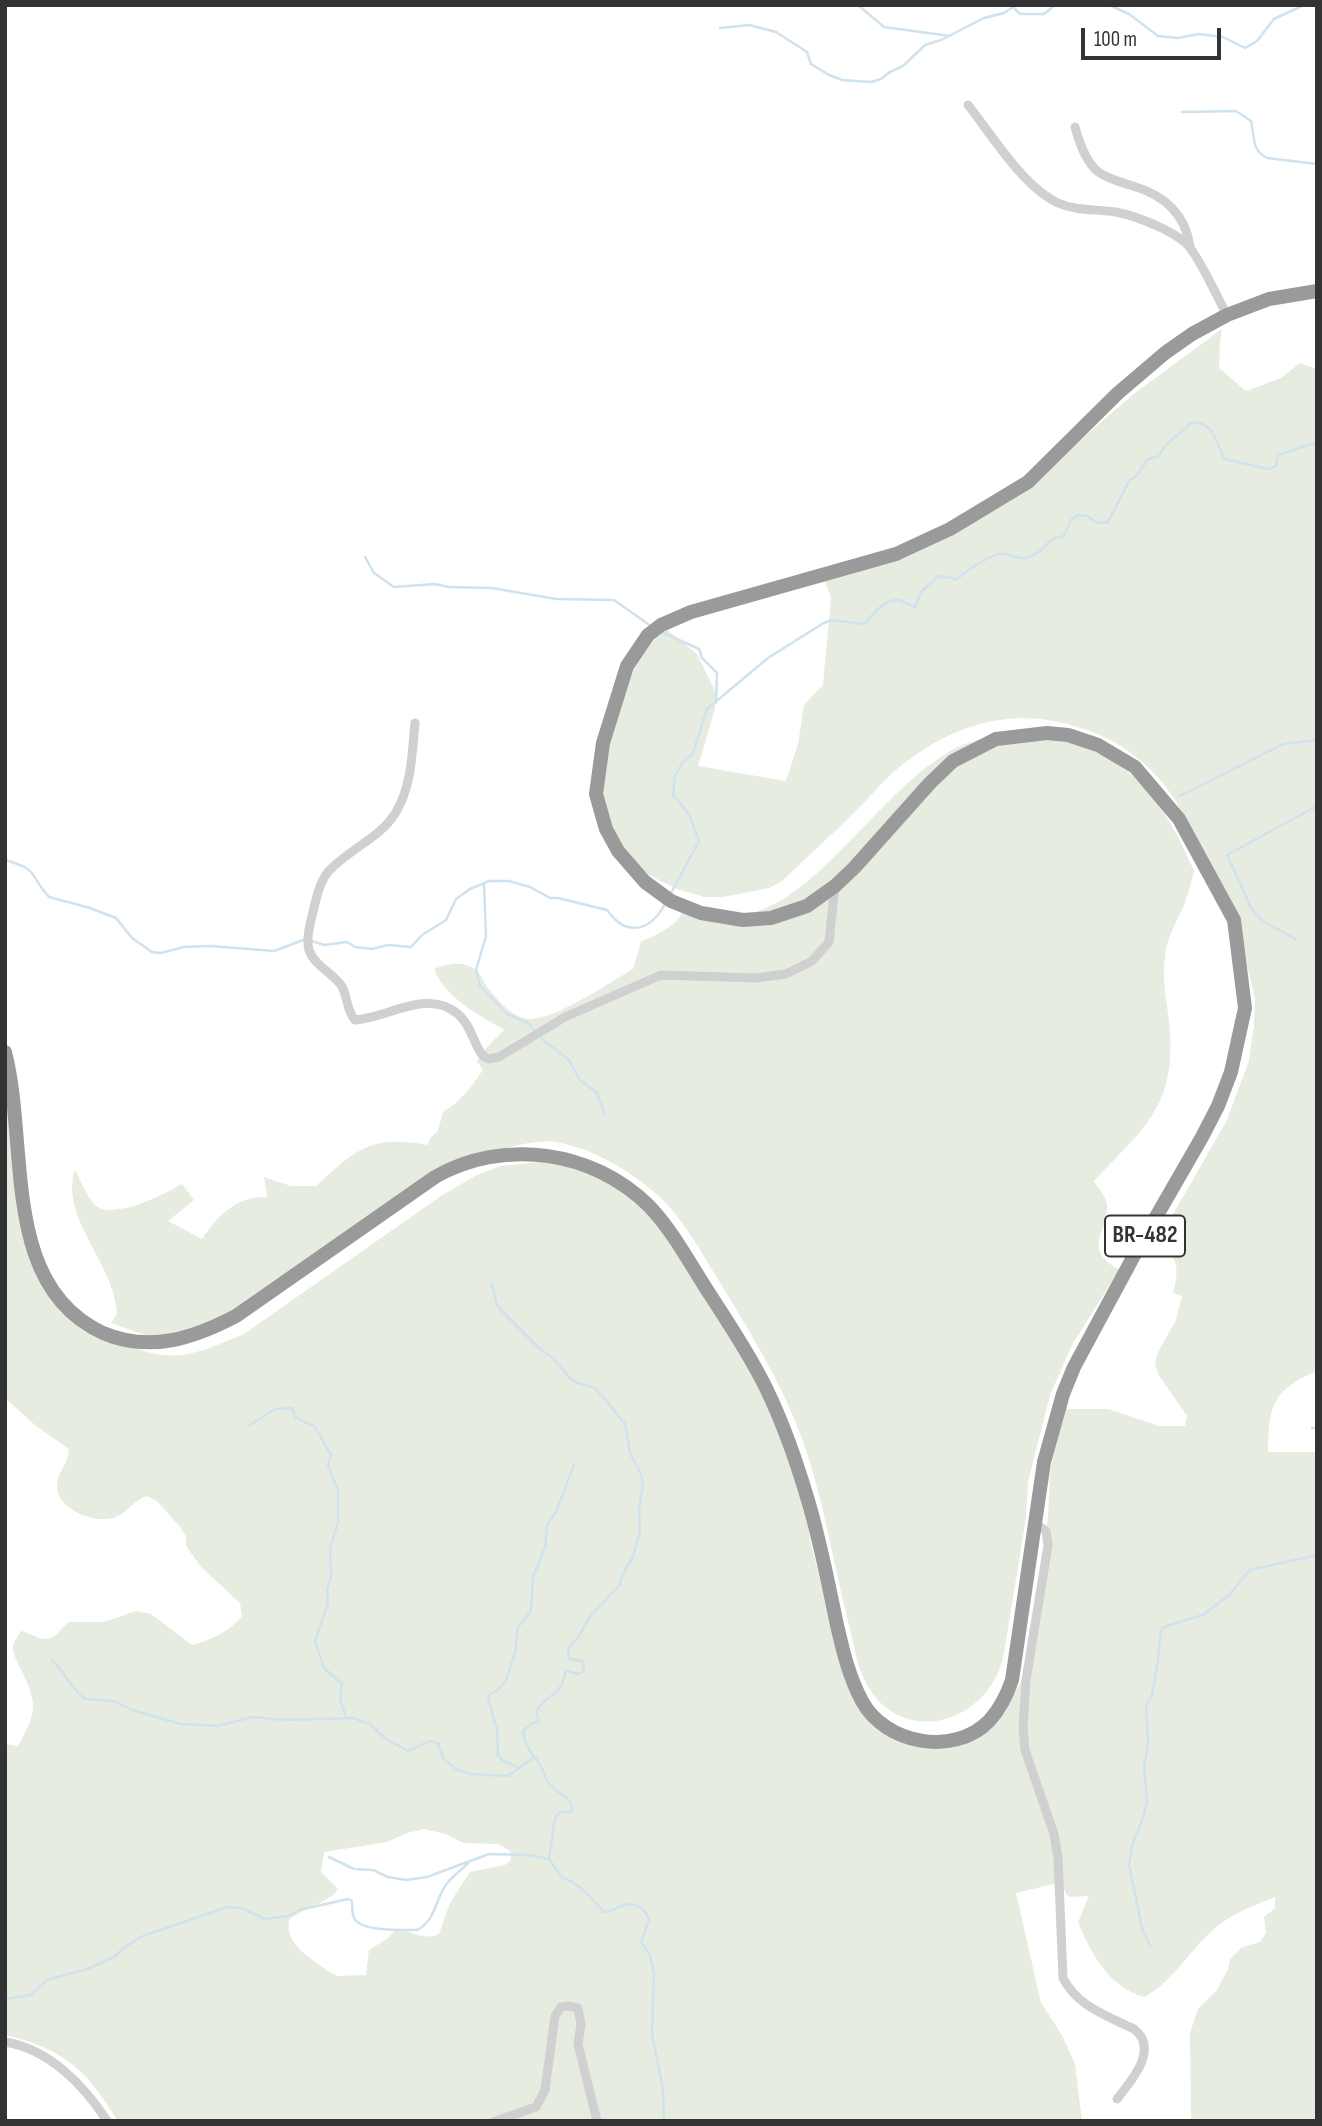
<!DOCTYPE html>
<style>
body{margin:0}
#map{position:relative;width:1322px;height:2126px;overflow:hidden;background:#fff;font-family:"Sofia Sans Condensed",sans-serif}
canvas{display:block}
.frame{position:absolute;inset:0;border:7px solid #333;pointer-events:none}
.scale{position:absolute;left:1081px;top:28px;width:140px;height:32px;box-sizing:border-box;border:4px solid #333;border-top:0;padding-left:9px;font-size:21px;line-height:24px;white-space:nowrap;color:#333;-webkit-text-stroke:5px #fff;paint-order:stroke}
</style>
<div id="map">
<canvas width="1322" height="2126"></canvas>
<div class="frame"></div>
<div class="scale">100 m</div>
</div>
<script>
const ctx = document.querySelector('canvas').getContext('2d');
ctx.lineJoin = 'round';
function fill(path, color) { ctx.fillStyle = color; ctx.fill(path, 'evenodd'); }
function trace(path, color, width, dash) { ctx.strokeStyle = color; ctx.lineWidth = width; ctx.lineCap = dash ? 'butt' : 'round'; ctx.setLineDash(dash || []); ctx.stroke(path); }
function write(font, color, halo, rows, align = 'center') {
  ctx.font = font + ' "Sofia Sans Condensed",sans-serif'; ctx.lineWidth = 7; ctx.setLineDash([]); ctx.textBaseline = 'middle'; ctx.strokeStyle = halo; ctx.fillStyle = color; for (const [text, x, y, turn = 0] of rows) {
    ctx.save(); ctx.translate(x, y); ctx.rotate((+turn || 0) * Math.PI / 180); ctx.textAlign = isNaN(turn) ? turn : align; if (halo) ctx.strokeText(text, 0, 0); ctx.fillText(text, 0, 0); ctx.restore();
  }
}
fill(new Path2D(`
 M 1222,329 L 1220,341 L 1219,368 L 1246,391 L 1281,378 L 1300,363 L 1317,369 L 1317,1371 C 1272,1390 1269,1406 1268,1452 L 1317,1452 L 1317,2121 L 1191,2121 L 1190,2033 L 1198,2009 L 1217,1990 L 1228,1969 L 1230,1959 L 1241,1948 L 1260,1942 L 1266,1933 L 1264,1917 L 1275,1908 L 1275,1897 C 1252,1906 1231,1914 1213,1930 C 1188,1952 1173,1982 1144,1997 C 1108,1986 1092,1955 1078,1922 L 1089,1896 L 1070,1897 L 1066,1894 L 1062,1882 L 1016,1893 L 1041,2003 L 1062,2035 L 1075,2064 L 1082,2121 L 118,2121 C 86,2070 65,2049 5,2035 L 5,1744 L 18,1746 C 23,1736 32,1721 33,1710 C 35,1685 11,1659 13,1646 C 14,1641 18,1636 21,1631 C 32,1633 44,1645 56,1635 C 61,1631 63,1626 69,1622 L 104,1622 L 136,1611 L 151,1614 L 192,1645 C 211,1640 229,1632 242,1616 L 240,1603 L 202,1568 L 186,1546 L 186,1536 L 180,1527 L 157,1501 L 147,1496 C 134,1500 128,1512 116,1517 C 95,1525 56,1509 57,1485 C 58,1471 68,1465 69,1449 L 36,1426 L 5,1398 L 5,1066 L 13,1148 L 53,1295 C 91,1320 133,1361 182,1355 C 204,1352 224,1342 244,1334 L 441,1196 L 475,1176 L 500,1166 L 542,1162 L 565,1165 L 595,1173 L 648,1207 L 763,1384 L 806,1512 L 811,1544 L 846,1681 L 873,1724 L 955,1741 L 1012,1697 L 1026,1673 L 1048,1517 L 1050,1472 L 1063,1409 L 1108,1409 L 1159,1426 L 1185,1426 L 1187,1416 L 1158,1374 L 1155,1363 L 1158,1352 L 1176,1320 L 1182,1296 L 1173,1293 C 1180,1266 1178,1259 1157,1242 L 1226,1122 L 1249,1061 L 1254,1025 L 1255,999 L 1240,936 L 1176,801 C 1152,765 1122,741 1081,728 C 1013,705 951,724 897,769 C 881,783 867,800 852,815 C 829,837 805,859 782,881 L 769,888 L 723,897 L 704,897 L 677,889 L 649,875 L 629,857 L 605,822 L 600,769 L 635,658 L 665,628 L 697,654 L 716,693 L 715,709 L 698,766 L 786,781 L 798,744 L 804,705 L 823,685 L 831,597 L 823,577 L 899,551 L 1043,472 L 1135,393 ZM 424,1829 L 446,1834 L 463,1843 L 498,1844 L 510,1851 L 511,1860 L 505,1865 L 470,1872 L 450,1903 L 439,1934 C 425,1941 411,1932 397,1928 L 388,1938 L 369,1950 L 366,1975 L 338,1976 L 331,1973 C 313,1959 284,1946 289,1920 C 303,1908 327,1904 338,1889 L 321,1872 L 324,1852 L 387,1842 L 407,1833 Z
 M 1006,734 C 1019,734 1032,733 1045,735 C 1060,737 1077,743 1091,750 C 1147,774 1170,817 1194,871 C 1191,881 1189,892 1185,902 C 1178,921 1167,935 1165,956 C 1161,981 1168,1006 1170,1031 C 1175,1108 1142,1130 1094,1181 C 1099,1190 1106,1195 1107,1206 C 1108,1234 1081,1247 1119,1270 L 1072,1345 L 1050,1395 L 1028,1482 L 1026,1518 L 1003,1659 C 985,1726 899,1748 865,1681 C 856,1664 854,1643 849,1625 C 834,1567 825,1507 806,1450 C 786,1390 752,1335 719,1281 C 702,1253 680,1213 654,1192 C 628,1170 595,1150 561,1143 C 533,1137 500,1150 474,1159 L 229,1324 L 150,1337 L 111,1323 L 117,1314 C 115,1263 59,1218 75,1170 C 81,1181 86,1195 94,1204 C 111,1222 165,1194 182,1184 L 194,1200 L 168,1221 L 202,1239 C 218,1215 237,1196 267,1197 L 264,1177 L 291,1186 L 316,1186 C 357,1149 370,1135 428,1145 L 430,1138 L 438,1131 L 443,1112 L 456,1103 L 470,1088 L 483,1070 L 477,1061 L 485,1049 L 504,1030 C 478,1014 446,999 434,969 C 446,964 463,960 476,970 C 480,973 484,982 488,988 C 497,1000 514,1019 530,1019 C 556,1019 609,983 633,969 L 641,942 C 657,934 677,927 684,909 C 709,912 739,919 764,909 C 821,885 873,809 924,769 C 937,760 950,749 965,744 C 978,739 993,737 1006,734 Z`), '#e6ecdf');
trace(new Path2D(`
 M 858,5 L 884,27 L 950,36
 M 1109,5 L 1129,14 L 1158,36 L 1178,38 L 1199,34 L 1223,37 L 1245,48 L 1257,41 L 1274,19 L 1304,5
 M 720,28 L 749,25 L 776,32 L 807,52 L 811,64 L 829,75 L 842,80 L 871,82 L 881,79 L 890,72 L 903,66 L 925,45 L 941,40 L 984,18 L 1004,13 L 1013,7 L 1020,14 L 1044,14 L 1055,5
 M 1182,112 L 1236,111 L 1251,121 C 1255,137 1251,150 1267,158 L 1317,164
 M 365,557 L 374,573 L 394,587 L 435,584 L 449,587 L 492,588 L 556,599 L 614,600 L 651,626
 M 659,631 L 699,649 L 702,658 L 717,673 L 716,703
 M 1180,796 L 1283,744 L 1317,740
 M 5,860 C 41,870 29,876 49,897 L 90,908 L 116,918 L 132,938 L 152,952 L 161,953 L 184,947 L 210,946 L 274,951 L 306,939 L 324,945 L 347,942 L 355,947 L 372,949 L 388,945 L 411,947 L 422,935 L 446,920 L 456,899 L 470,889 L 489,881 L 509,881 L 530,887 L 550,898 L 558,898 L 607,910 C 626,937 650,932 665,904
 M 484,884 L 486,936 L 476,970 L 480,986 L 507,1014 L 528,1023 L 542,1039 L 569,1060 L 580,1080 L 597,1093 L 605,1115
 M 670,895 L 699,841 L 689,814 L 673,795 L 675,776 L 683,762 L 693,753 L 707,709 L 768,658 L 822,624 L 831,620 L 864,624 C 873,615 884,599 898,600 C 904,601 910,605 915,607 L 922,591 L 939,576 L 957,579 C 965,572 989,555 1000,554 C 1012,553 1019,562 1032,556 C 1046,550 1046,538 1064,536 L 1071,520 L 1078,515 L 1087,516 L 1097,523 L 1108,522 L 1129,481 L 1137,475 L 1148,459 L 1159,456 L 1165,446 L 1191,423 C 1215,420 1216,445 1225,459 L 1268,469 L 1276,466 L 1278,455 L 1317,442
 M 1296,939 L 1264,922 L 1252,910 L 1227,855 L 1317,806
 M 492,1284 L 497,1305 L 500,1309 L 540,1349 L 554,1359 L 570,1378 L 577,1383 L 595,1388 L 609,1404 L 625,1424 L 630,1453 L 641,1474 L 643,1484 L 639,1508 L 640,1531 L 633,1557 L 624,1572 L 619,1586 L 591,1615 L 577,1639 L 568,1649 L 569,1659 L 583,1661 L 584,1671 L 578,1674 L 568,1671 L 565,1673 C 562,1697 543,1696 537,1711 C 536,1714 538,1719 539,1722 L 532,1723 L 523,1731 C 524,1748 535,1754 542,1769 C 545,1774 545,1779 549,1784 C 557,1794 574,1797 572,1812 L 560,1812 L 555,1818 L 549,1859
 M 250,1425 L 275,1409 L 292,1408 L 295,1417 L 315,1427 L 331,1455 L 328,1465 L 338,1491 L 338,1522 L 330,1548 L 331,1575 L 327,1591 L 328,1603 L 315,1641 L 324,1668 L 342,1684 L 340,1699 L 346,1717
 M 1312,1428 L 1317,1428
 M 52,1660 C 65,1672 70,1688 85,1699 L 114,1701 L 132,1710 L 181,1724 L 217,1726 L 253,1717 L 284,1720 L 354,1718 L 371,1725 L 386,1739 L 408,1751 L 430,1741 L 438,1743 L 443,1758 L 456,1769 L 470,1774 L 508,1776 L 533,1758
 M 519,1768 L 502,1760 L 498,1755 L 497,1729 L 488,1698 L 490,1694 L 498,1690 L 506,1681 L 515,1652 L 518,1627 L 531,1611 L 533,1577 L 545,1547 L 547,1525 L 557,1510 L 574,1464
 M 329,1857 L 354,1869 L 373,1870 L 388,1877 L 406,1880 L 427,1877 L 489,1854 L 528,1855 L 549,1859 L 561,1877 C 579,1883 592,1898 604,1912 C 613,1912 619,1905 627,1904 C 638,1903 648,1912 649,1921 L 641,1942 L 650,1955 L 654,1974 L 652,2035 L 663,2089 L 664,2121
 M 1150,1946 L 1142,1928 L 1129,1865 L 1132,1845 L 1143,1818 L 1147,1801 L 1144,1767 L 1148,1744 L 1146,1706 L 1152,1694 L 1158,1660 L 1160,1635 L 1163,1628 L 1169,1625 L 1203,1615 L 1229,1595 L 1250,1570 L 1317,1555
 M 5,1999 L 31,1995 L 47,1980 L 88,1969 L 114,1957 L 126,1946 L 143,1936 L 227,1907 L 242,1908 L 265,1919 L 288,1916 L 299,1910 L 348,1899 L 352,1901 C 352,1906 352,1913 354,1918 C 361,1932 403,1930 417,1930 C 437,1920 435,1897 448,1882 C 455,1874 463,1869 470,1861`), '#cfe2ee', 2.5);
trace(new Path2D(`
 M 968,105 C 992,135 1023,187 1058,203 C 1076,211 1096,209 1116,212 C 1136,216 1179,232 1191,249 C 1205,269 1215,293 1227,315
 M 1075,127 C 1079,142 1085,160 1097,171 C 1107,179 1121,182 1133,186 C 1164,195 1185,214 1190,246
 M 415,723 C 412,753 412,785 396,812 C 381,838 347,850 328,872 C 319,883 316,900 313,912 C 310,924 306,938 309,950 C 314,965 332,973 341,985 C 348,996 346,1010 355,1020 C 388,1018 427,988 458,1014 C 471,1025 473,1043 483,1056 L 489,1059 L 499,1057 L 565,1017 L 661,975 L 756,978 L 786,974 L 812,961 L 829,942 L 835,886
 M 1035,1523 L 1046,1531 L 1048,1545 L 1026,1680 L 1023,1728 L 1025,1750 L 1054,1834 L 1058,1858 L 1063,1978 C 1078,2007 1106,2015 1134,2029 C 1160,2049 1131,2081 1117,2099
 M 5,2042 C 49,2049 84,2085 107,2121
 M 495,2121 L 536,2107 L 545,2090 L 555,2016 L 561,2007 L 569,2006 L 578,2008 L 581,2024 L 578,2044 L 597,2121`), '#d0d0d0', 9);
trace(new Path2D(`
 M 5,1052 C 29,1146 0,1286 103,1333 C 150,1353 194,1338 236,1316 L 435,1177 C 503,1138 593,1150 649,1206 C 673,1231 690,1264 709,1293 C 729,1324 750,1355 766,1388 C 783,1423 796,1460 807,1497 C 820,1539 828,1583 837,1625 C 843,1651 849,1677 862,1701 C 885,1744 954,1757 989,1721 C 1000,1709 1007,1695 1012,1680 L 1044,1462 L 1063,1394 L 1074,1367 L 1137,1250 L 1202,1137 L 1218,1106 L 1231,1072 L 1245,1008 L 1234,920 L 1179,819 L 1135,767 L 1098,745 L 1068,735 L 1047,733 L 996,739 L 953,761 L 930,783 L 854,868 L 835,886 L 807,906 L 771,918 L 743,920 L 701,913 L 671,901 L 645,882 L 618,851 L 606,829 L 596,794 L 603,743 L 627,666 L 648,635 L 661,625 L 691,612 L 896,554 L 950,529 L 1028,482 L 1118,393 L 1165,353 L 1192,334 L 1227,315 L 1269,299 L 1317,291`), '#9a9a9a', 14);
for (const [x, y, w] of [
 [1145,1236,80]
]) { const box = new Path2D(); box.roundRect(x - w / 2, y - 20.5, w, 41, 5); ctx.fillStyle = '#fff'; ctx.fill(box); trace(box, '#333', 2); }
write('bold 24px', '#333', null, [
 ["BR-482",1145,1236]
]);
</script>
